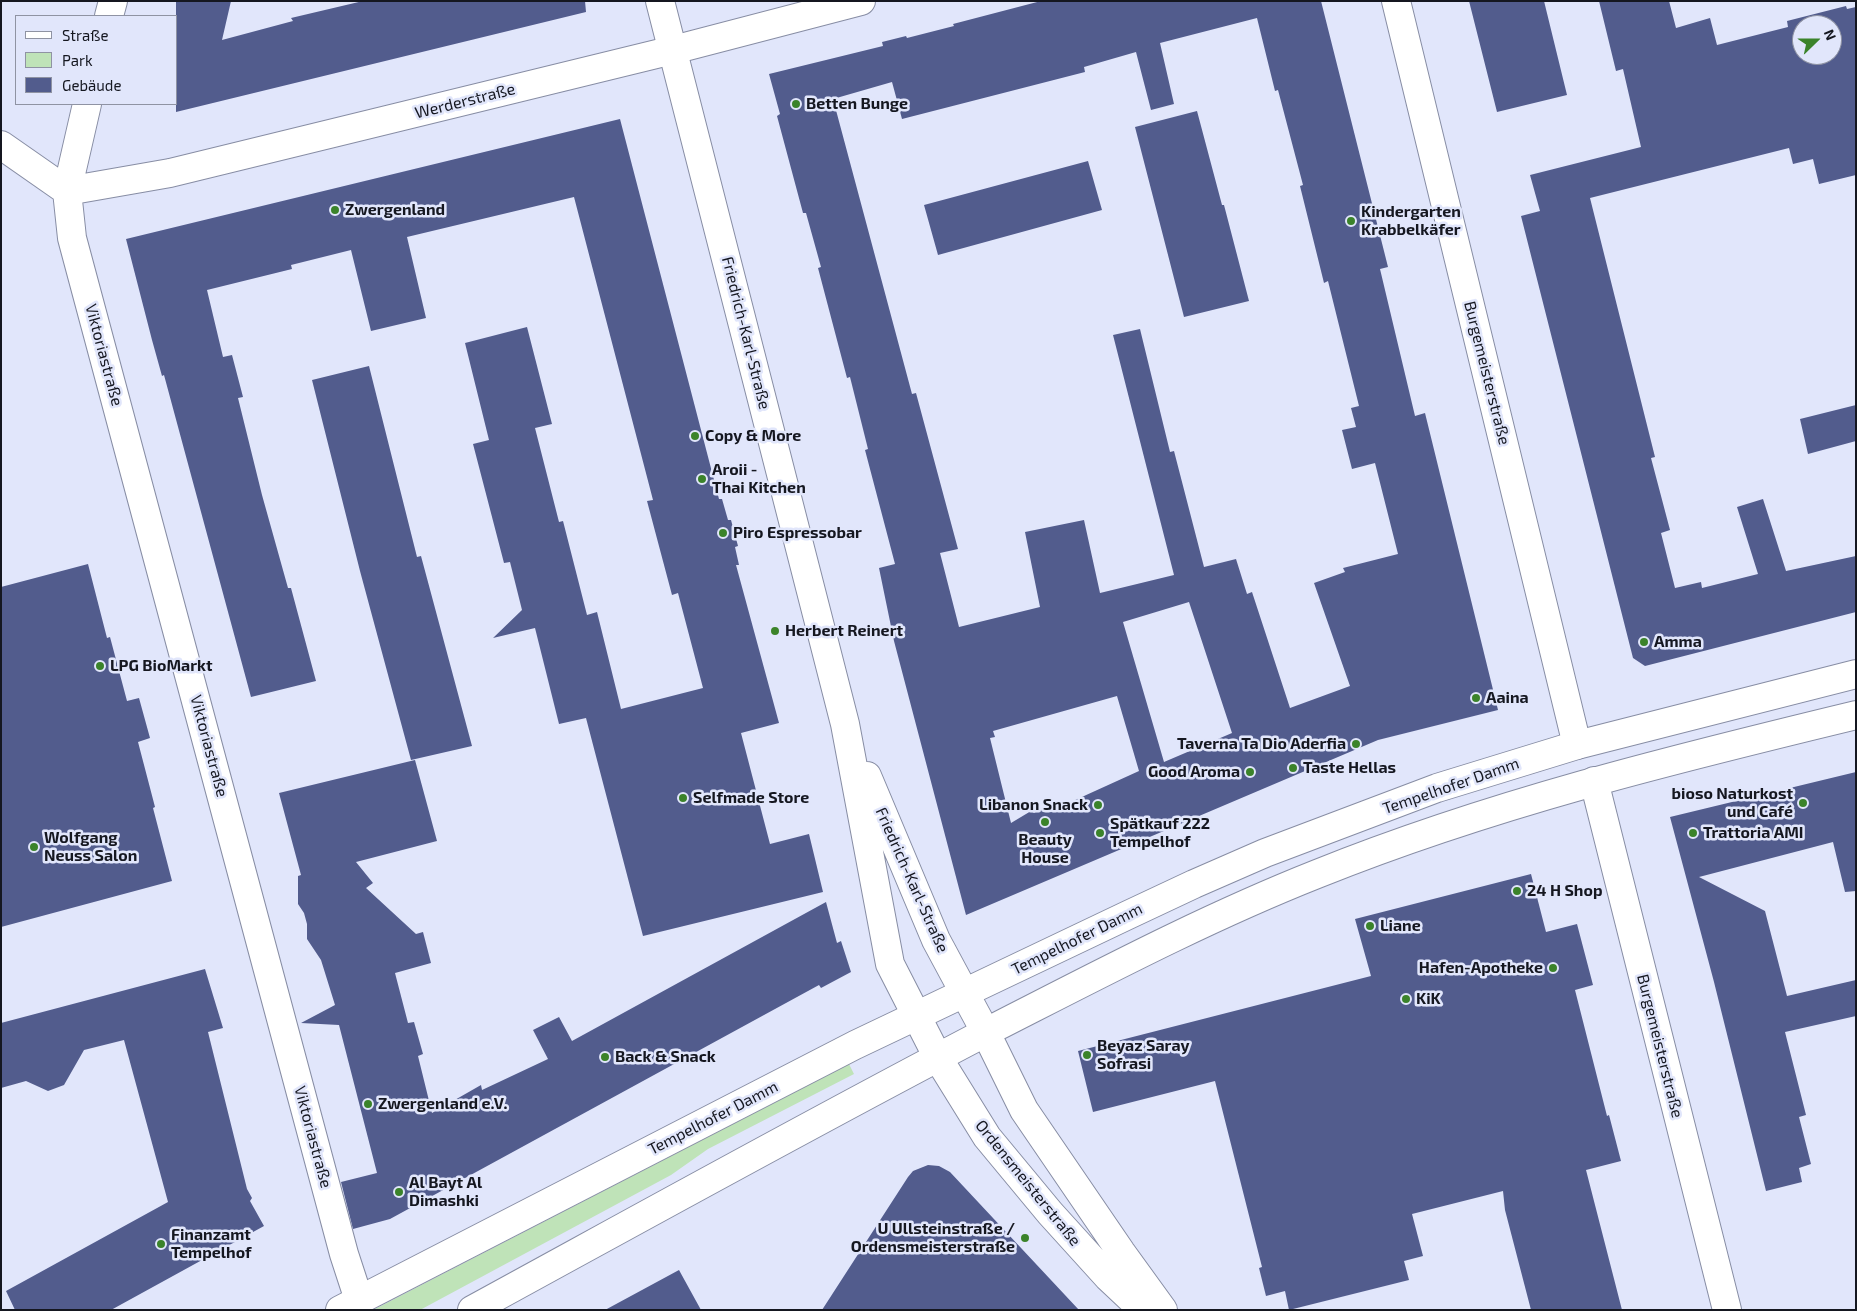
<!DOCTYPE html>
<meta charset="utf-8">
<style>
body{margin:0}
#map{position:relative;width:1857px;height:1311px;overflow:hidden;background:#e1e6fb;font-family:"Exo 2",sans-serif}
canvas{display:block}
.frame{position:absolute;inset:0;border:2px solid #151720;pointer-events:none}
.legend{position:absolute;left:15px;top:15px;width:162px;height:90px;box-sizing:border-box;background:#e1e6fb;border:1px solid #8f93a3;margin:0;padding:6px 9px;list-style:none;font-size:15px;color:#151720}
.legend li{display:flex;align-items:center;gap:10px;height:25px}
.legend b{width:25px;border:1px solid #8f93a3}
.north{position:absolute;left:1792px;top:15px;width:50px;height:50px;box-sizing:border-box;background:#e1e6fb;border:1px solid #8f93a3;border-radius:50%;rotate:68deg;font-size:14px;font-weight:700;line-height:20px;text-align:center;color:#151720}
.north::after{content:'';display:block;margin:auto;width:18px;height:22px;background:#3b832a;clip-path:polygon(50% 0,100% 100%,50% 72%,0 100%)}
</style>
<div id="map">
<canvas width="1857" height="1311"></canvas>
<div class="frame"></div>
<ul class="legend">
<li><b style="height:6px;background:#fff"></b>Straße</li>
<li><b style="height:14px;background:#bfe3b8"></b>Park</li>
<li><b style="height:14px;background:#525c8d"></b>Gebäude</li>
</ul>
<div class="north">N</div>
</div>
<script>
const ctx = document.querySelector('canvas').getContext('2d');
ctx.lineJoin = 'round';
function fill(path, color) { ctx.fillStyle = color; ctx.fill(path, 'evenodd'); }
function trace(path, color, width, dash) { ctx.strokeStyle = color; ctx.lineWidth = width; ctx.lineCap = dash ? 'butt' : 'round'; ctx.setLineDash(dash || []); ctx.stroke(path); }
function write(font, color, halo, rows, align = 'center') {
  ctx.font = font + ' "Exo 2",sans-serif'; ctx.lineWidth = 5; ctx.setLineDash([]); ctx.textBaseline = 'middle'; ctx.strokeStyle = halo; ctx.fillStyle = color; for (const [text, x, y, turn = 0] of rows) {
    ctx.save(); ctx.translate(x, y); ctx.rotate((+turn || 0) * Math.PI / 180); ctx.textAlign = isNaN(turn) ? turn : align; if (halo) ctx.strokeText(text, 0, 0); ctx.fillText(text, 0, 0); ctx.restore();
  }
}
fill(new Path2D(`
 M 849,1064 L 854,1074 L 708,1149 L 671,1175 L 420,1310 L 373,1310 Z`), '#bfe3b8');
fill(new Path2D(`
 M 176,1 L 231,1 L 222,40 L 293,21 L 291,18 L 363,1 L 585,1 L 586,12 L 176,112 Z
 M 1041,1 L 1321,1 L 1388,267 L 1380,269 L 1415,416 L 1425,413 L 1498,710 L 1378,740 L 966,915 L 894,641 L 879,568 L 895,564 L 865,450 L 868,449 L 850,377 L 847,378 L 818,268 L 821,267 L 806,213 L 803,213 L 777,116 L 780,114 L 769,74 L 883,46 L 882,42 L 906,36 L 907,38 L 954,26 L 953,24 ZM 1257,18 L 1275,91 L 1278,90 L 1303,185 L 1300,186 L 1324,283 L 1328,281 L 1359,406 L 1351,408 L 1356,427 L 1342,430 L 1352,469 L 1375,463 L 1398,554 L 1343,568 L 1345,572 L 1314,583 L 1350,686 L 1290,708 L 1252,592 L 1247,594 L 1236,559 L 1204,567 L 1174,451 L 1170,452 L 1140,329 L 1113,335 L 1174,575 L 1100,593 L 1084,520 L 1025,532 L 1040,607 L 959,627 L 940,553 L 958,549 L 916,393 L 912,394 L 833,99 L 892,82 L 902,119 L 1085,72 L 1084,67 L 1136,52 L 1151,110 L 1174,104 L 1160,43 ZM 1189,602 L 1232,733 L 1164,762 L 1123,622 ZM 1117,696 L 1139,771 L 1062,806 L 1061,802 L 1034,813 L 1031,811 L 1011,823 L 990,738 L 995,737 L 993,731 Z
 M 1469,1 L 1544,1 L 1567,95 L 1497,112 Z
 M 1599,1 L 1669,1 L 1676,28 L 1710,18 L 1717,45 L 1788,27 L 1787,21 L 1846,6 L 1847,9 L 1856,7 L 1856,175 L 1819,184 L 1813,159 L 1793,164 L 1789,148 L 1590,198 L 1655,457 L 1651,458 L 1670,530 L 1661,533 L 1675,588 L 1701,582 L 1702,588 L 1758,574 L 1737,507 L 1763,499 L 1786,571 L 1856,556 L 1856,612 L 1645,666 L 1633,658 L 1521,216 L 1540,211 L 1530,175 L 1641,147 L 1623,69 L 1616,71 ZM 1802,25 L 1832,25 L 1832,55 L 1802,55 Z
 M 1197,111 L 1222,205 L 1224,205 L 1249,301 L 1184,317 L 1135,127 Z
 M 620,119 L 719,499 L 722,499 L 728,520 L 731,520 L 738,546 L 735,547 L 739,565 L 736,565 L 779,723 L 741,733 L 770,844 L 809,834 L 823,892 L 643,936 L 586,718 L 559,724 L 535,628 L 493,638 L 522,610 L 510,562 L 504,563 L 473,444 L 489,440 L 465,343 L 527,327 L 552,424 L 535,428 L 559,522 L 563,521 L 587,615 L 597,612 L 621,709 L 703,688 L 678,593 L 672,595 L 647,501 L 653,500 L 574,197 L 407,237 L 426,318 L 371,331 L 351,250 L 291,265 L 292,269 L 207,290 L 223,357 L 232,355 L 243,397 L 238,398 L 262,495 L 288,588 L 291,588 L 316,681 L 251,697 L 164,375 L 162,376 L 152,340 L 126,239 Z
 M 1088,161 L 1102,210 L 938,255 L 924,205 Z
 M 369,366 L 417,557 L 421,556 L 472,746 L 411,760 L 360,571 L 312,380 Z
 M 1856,405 L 1856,441 L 1808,454 L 1800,419 Z
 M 88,564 L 107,638 L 110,637 L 127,701 L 139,698 L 150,738 L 138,742 L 155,807 L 153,808 L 172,881 L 1,927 L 1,587 Z
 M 415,760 L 437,841 L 356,862 L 373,883 L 366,888 L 416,934 L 423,932 L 431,963 L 395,973 L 408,1023 L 414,1022 L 423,1054 L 418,1056 L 432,1113 L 481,1085 L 482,1090 L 548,1059 L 533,1030 L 559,1017 L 572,1041 L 826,902 L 837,943 L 841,941 L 851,972 L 821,988 L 819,985 L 390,1219 L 353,1229 L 341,1182 L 377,1173 L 339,1025 L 301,1023 L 335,1005 L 321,960 L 307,939 L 307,924 L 304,913 L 298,904 L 298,876 L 301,875 L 279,793 Z
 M 1856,772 L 1856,891 L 1845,892 L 1833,842 L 1699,877 L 1765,911 L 1787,996 L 1856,980 L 1856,1016 L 1785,1032 L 1806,1115 L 1799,1117 L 1811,1164 L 1799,1168 L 1802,1182 L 1766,1191 L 1714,982 L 1670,817 Z
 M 1531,874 L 1546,932 L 1577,924 L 1593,985 L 1575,990 L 1607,1116 L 1609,1115 L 1621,1161 L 1586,1170 L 1622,1310 L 1531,1310 L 1505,1210 L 1503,1191 L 1412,1214 L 1423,1256 L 1404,1261 L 1409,1280 L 1289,1310 L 1285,1291 L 1266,1296 L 1259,1268 L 1262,1267 L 1215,1081 L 1093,1112 L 1078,1051 L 1371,976 L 1355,919 Z
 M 205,969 L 223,1028 L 208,1032 L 247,1189 L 252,1198 L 250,1201 L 264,1226 L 111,1310 L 15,1310 L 6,1291 L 168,1202 L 124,1040 L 84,1050 L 64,1085 L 48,1091 L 26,1081 L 1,1088 L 1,1023 Z
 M 928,1165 L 939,1166 L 950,1172 L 1079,1310 L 822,1310 L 908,1177 L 913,1171 Z
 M 679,1270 L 701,1310 L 605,1310 Z`), '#525c8d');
const minor = new Path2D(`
 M 1396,1 L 1577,745
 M 109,16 L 113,1
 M 87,104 L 67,191 L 72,238 L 344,1254 L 359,1300
 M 1,145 L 67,191
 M 67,191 L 170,173 L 673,50 L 861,1
 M 1594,781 L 1727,1310`);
const tertiary = new Path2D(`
 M 986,1033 L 1024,1110 L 1121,1252 L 1163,1310
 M 938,1058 L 987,1137 L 1050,1213 L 1108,1277 L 1143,1310`);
const secondary = new Path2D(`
 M 660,1 L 845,724 L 890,964 L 938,1058
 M 867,776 L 936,940 L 986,1033`);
const primary = new Path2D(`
 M 340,1310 L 855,1045 L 1128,915 L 1194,884 L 1265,853 L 1437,788 L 1577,745 L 1856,674
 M 472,1310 C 646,1215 819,1119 994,1028 C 1100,974 1206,918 1317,874 C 1491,804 1674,759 1856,715`);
trace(minor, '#878da4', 30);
trace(tertiary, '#878da4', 30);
trace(secondary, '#878da4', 30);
trace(primary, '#878da4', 30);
trace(minor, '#fff', 28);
trace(tertiary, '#fff', 28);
trace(secondary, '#fff', 28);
trace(primary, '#fff', 28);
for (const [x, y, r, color] of [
 [796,104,5,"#3b832a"],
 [335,210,5,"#3b832a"],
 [1351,221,5,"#3b832a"],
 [695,436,5,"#3b832a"],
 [702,479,5,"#3b832a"],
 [723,533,5,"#3b832a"],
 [775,631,5,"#3b832a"],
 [1644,642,5,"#3b832a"],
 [100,666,5,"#3b832a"],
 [1476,698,5,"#3b832a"],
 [1356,744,5,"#3b832a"],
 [1293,768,5,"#3b832a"],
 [1250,772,5,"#3b832a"],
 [683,798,5,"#3b832a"],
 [1803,803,5,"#3b832a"],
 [1098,805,5,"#3b832a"],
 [1045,822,5,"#3b832a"],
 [1100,833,5,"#3b832a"],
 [1693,833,5,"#3b832a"],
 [34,847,5,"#3b832a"],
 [1517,891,5,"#3b832a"],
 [1370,926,5,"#3b832a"],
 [1553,968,5,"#3b832a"],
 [1406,999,5,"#3b832a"],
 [1087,1055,5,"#3b832a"],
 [605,1057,5,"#3b832a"],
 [368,1104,5,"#3b832a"],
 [399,1192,5,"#3b832a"],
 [1025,1238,5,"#3b832a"],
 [161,1244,5,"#3b832a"]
]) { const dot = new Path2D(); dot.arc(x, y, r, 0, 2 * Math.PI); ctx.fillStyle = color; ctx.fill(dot); trace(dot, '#e1e6fb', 2); }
write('16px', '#151720', '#e1e6fb', [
 ["Werderstraße",465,101,-14],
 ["Friedrich-Karl-Straße",746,333,76],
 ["Viktoriastraße",104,355,75],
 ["Burgemeisterstraße",1487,373,76],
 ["Viktoriastraße",209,746,75],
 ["Tempelhofer Damm",1451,786,-19],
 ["Friedrich-Karl-Straße",912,880,66],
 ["Tempelhofer Damm",1077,939,-26],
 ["Burgemeisterstraße",1660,1046,76],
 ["Tempelhofer Damm",713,1118,-27],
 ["Viktoriastraße",313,1137,75],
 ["Ordensmeisterstraße",1028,1183,51]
]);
write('bold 16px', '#151720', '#e1e6fb', [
 ["Betten Bunge",806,104],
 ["Zwergenland",345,210],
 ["Kindergarten",1361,212],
 ["Krabbelkäfer",1361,230],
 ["Copy & More",705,436],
 ["Aroii -",712,470],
 ["Thai Kitchen",712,488],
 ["Piro Espressobar",733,533],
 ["Herbert Reinert",785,631],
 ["Amma",1654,642],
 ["LPG BioMarkt",110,666],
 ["Aaina",1486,698],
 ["Taverna Ta Dio Aderfia",1346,744,"right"],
 ["Taste Hellas",1303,768],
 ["Good Aroma",1240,772,"right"],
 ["bioso Naturkost",1793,794,"right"],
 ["und Café",1793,812,"right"],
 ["Selfmade Store",693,798],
 ["Libanon Snack",1088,805,"right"],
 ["Spätkauf 222",1110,824],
 ["Tempelhof",1110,842],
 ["Trattoria AMI",1703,833],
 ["Wolfgang",44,838],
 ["Neuss Salon",44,856],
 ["Beauty",1045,840,"center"],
 ["House",1045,858,"center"],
 ["24 H Shop",1527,891],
 ["Liane",1380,926],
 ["Hafen-Apotheke",1543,968,"right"],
 ["KiK",1416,999],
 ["Beyaz Saray",1097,1046],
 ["Sofrasi",1097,1064],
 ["Back & Snack",615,1057],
 ["Zwergenland e.V.",378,1104],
 ["Al Bayt Al",409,1183],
 ["Dimashki",409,1201],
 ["U Ullsteinstraße /",1015,1229,"right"],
 ["Ordensmeisterstraße",1015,1247,"right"],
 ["Finanzamt",171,1235],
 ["Tempelhof",171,1253]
], 'left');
</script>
